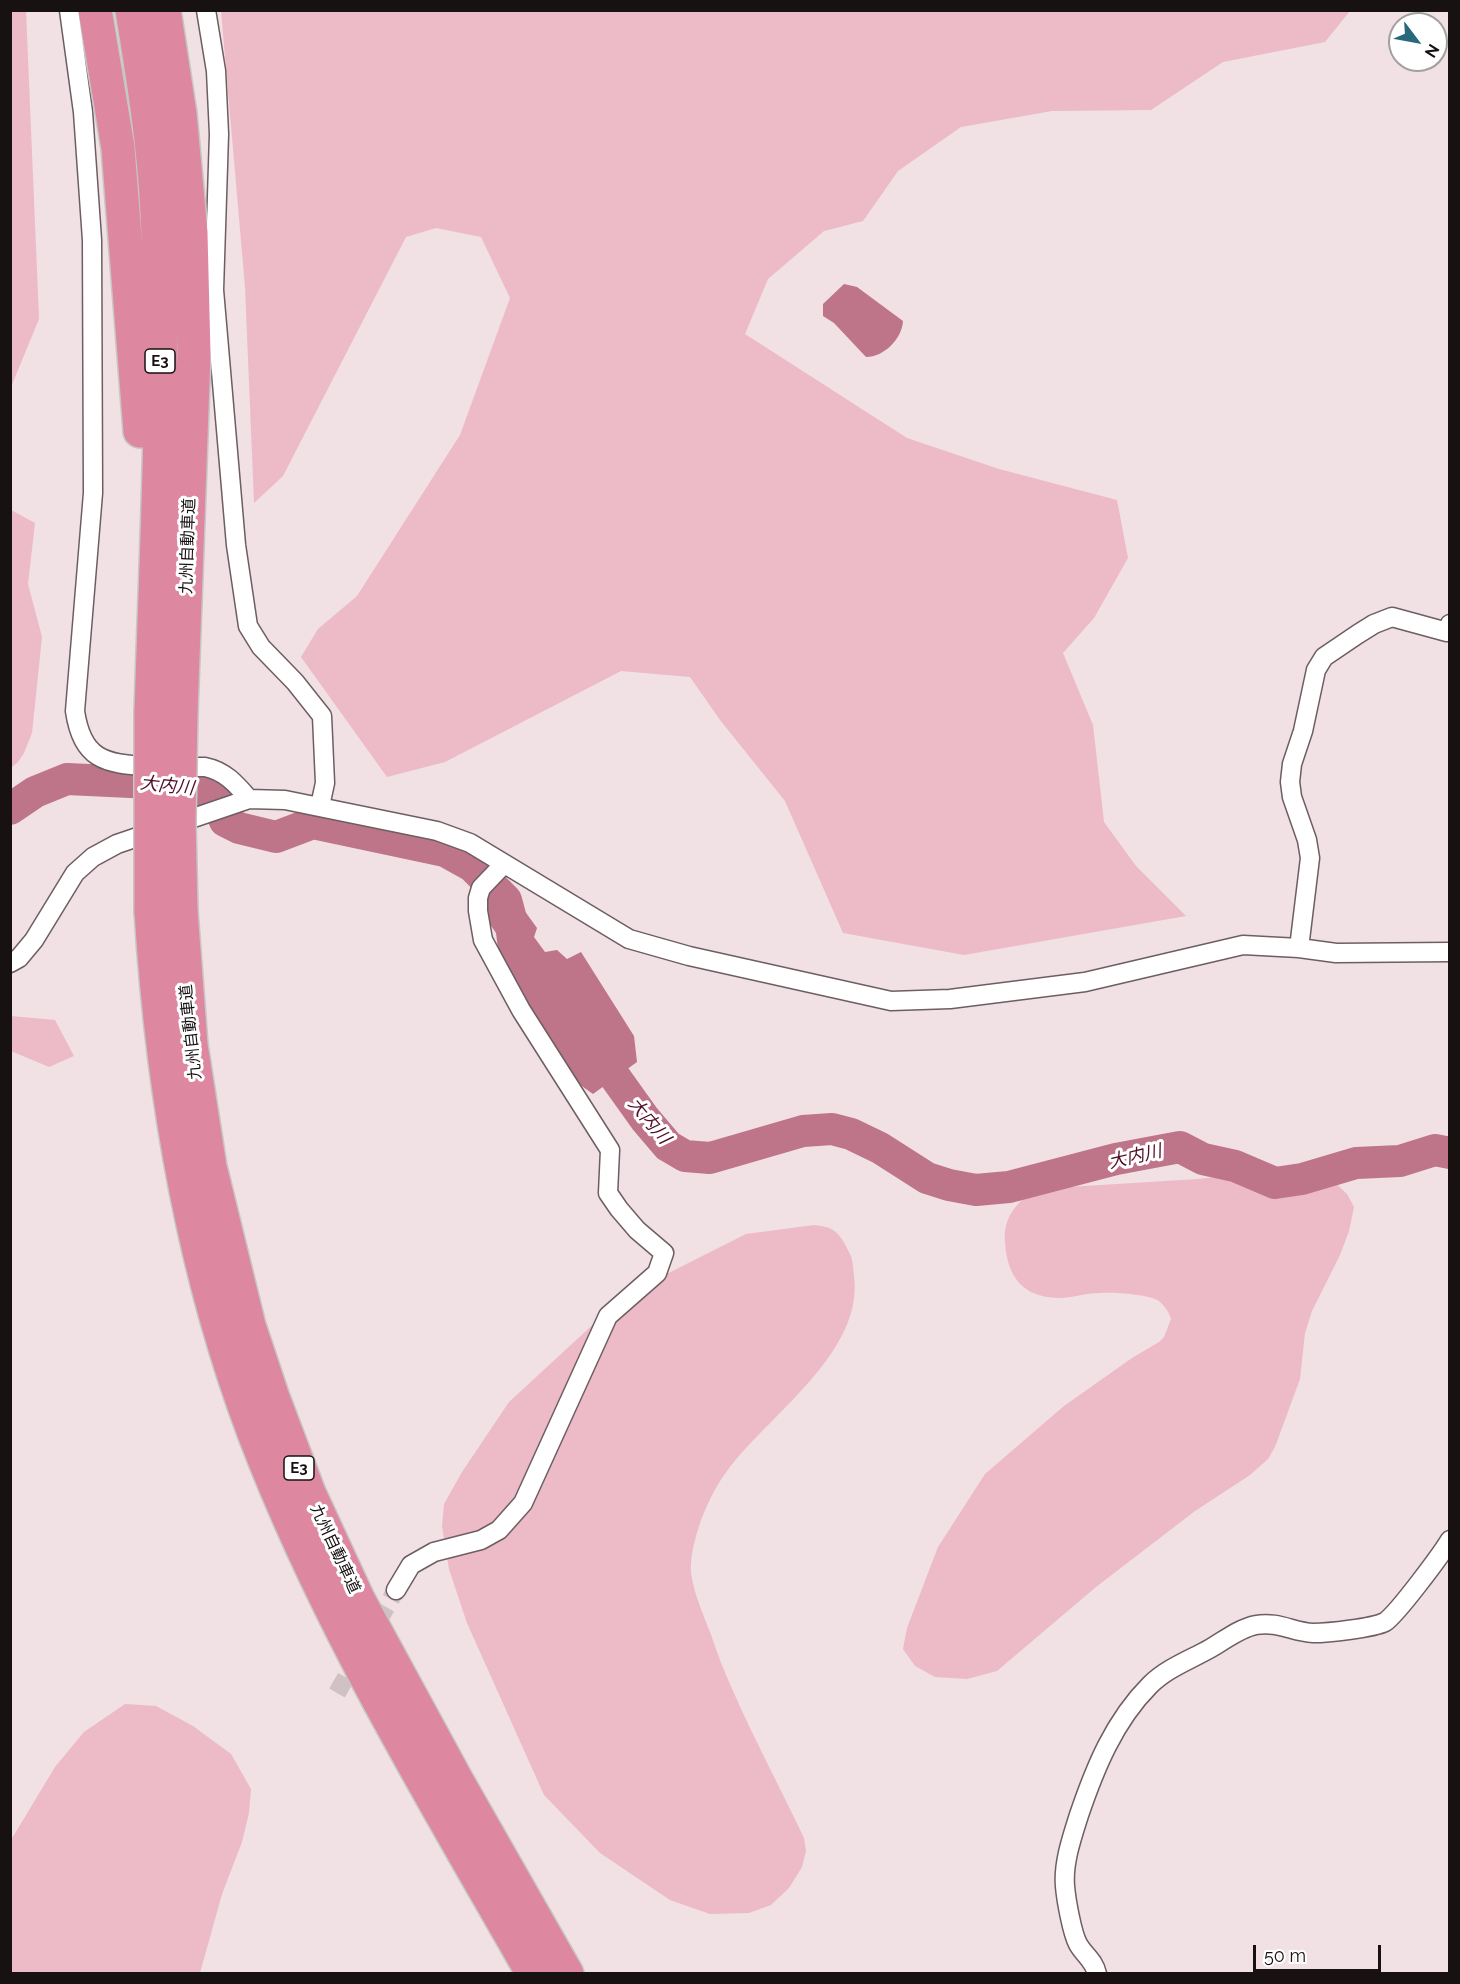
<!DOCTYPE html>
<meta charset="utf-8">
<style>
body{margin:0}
#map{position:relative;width:1460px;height:1984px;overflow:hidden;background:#f1e0e4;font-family:Raleway,sans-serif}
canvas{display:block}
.frame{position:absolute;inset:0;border:12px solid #171112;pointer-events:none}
.north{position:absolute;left:1388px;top:12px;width:60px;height:60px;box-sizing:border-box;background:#fff;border:2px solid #a2a0a0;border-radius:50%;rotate:122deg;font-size:16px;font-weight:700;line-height:24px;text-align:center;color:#171112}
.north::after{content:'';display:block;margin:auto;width:21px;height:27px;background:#28687c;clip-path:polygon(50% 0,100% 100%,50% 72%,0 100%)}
.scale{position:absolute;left:1253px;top:1945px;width:128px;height:27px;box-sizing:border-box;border:3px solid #171112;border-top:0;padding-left:8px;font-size:18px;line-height:21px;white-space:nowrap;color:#171112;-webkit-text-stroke:4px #fff;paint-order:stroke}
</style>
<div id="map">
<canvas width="1460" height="1984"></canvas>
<div class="frame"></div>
<div class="north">N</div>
<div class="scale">50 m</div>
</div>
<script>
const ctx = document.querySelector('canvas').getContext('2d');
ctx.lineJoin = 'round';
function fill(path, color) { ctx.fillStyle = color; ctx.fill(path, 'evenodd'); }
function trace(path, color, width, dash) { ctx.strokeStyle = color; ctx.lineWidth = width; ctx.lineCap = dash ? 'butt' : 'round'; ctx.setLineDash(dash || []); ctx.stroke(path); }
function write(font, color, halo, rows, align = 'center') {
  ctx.font = font + ' Raleway,"Noto Sans JP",sans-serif'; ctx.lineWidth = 6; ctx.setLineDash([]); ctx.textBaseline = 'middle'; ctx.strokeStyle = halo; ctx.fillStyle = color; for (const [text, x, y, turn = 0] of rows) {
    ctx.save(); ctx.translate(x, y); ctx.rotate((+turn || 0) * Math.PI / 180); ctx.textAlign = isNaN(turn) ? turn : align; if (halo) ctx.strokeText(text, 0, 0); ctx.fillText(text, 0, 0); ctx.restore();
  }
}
fill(new Path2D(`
 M 26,10 L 39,319 L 11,387 L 10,11 Z
 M 221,11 L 1350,11 L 1325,42 L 1223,62 L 1151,110 L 1052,111 L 961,127 L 898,171 L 863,221 L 824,231 L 768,279 L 745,334 L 907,438 L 999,469 L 1117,500 L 1128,558 L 1094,618 L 1063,653 L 1093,725 L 1104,822 L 1136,866 L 1186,916 L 964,955 L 843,933 L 785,801 L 720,720 L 690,677 L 621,671 L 445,762 L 387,777 L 301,657 L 318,629 L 357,596 L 460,435 L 510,298 L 481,237 L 436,228 L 406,237 L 283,476 L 254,503 L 245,287 Z
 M 11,510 L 35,523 L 28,584 L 42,637 L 32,733 L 24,753 L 18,762 L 11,768 Z
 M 11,1016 L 55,1020 L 74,1056 L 49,1067 L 11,1051 Z
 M 1307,1167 L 1317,1169 L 1328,1176 L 1347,1194 L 1354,1207 L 1349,1231 L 1340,1255 L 1312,1311 L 1305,1333 L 1300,1379 L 1275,1447 L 1268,1459 L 1250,1475 L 1195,1511 L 1096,1587 L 997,1671 L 967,1679 L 935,1677 L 915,1666 L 903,1649 L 907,1628 L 938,1547 L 985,1474 L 1064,1406 L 1132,1358 L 1159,1342 L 1164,1337 L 1171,1319 C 1169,1312 1165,1306 1159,1301 C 1149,1294 1112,1292 1100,1293 C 1086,1293 1072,1298 1058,1298 C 1022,1297 1007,1276 1005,1242 C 1003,1217 1017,1202 1036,1189 L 1198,1179 Z
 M 814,1225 C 836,1227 840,1234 850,1254 C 853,1260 853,1268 854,1276 C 864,1353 768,1415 727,1471 C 709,1495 694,1532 691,1563 C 689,1582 703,1614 710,1632 C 717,1652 724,1672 733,1691 C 755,1741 781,1789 804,1838 L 806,1851 L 802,1867 L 789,1888 L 771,1905 L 749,1913 L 710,1914 L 670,1900 L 600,1853 L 544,1795 L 467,1623 L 449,1569 L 442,1526 L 444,1504 L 462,1472 L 509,1402 L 625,1295 L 746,1234 Z
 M 125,1704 L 156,1706 L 193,1726 L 231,1754 L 251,1789 L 249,1813 L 242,1842 L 222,1894 L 200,1973 L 11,1973 L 11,1840 L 55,1767 L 84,1732 Z`), '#edbac7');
fill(new Path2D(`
 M 844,284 L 857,287 L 903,321 C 902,339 884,357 866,357 L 834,323 L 823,316 L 823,304 Z
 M 511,892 L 537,928 L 534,937 L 545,952 L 557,950 L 567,959 L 581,952 L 634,1036 L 637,1062 L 593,1094 L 569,1077 L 500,965 L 496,933 L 485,917 L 484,906 L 500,902 Z`), '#be7489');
trace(new Path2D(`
 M 10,809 L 35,792 L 67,779 L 195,785 L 215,799 L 225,821 L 239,828 L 276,837 L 313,823 L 445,851 L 472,866 L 506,900 L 516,938
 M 590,1042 L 645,1119 L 668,1146 L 685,1156 L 710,1158 L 803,1131 L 832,1129 L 851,1134 L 880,1148 L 927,1178 L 949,1185 L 976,1190 L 1009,1187 L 1116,1159 L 1180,1147 L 1203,1159 L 1235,1166 L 1275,1183 L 1302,1179 L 1356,1163 L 1400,1161 L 1435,1150 L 1450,1153`), '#be7489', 32);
trace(new Path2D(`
 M 337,1693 L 396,1590`), '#d0c1c4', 18, [18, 9]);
const minor = new Path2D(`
 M 69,10 L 83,112 L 92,240 L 93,493 L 75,711 C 82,759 104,764 148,766 C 167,766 186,767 205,767 C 225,771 236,784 249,799
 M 206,10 L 216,71 L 219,134 L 214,290 L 236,545 L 248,626 L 261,647 L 295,682 L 322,716 L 325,783 L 320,806
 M 1299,948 L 1310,858 L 1307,840 L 1292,797 L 1290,782 L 1292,764 L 1303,731 L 1316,670 L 1324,657 L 1358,634 L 1374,624 L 1392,617 L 1447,632 L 1450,624
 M 10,963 L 19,958 L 34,940 L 75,873 L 93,857 L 117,844 L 249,799 L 285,800 L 437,831 L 470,843 L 629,939 L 689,956 L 891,1001 L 950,999 L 1085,982 L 1243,945 L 1299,948 L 1336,953 L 1450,952
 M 396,1590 L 411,1565 L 434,1552 L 481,1540 L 499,1530 L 523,1503 L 608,1316 L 657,1273 L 664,1253 L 637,1230 L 619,1209 L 608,1193 L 610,1150 L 521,1010 L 483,940 L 478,911 L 478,898 L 481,888 L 503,865
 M 1097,1974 C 1094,1960 1084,1955 1078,1944 C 1072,1933 1066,1899 1065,1886 C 1063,1863 1072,1837 1079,1815 C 1095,1768 1114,1721 1150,1685 C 1167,1668 1190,1660 1211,1648 C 1225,1640 1240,1628 1256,1625 C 1278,1621 1293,1632 1313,1633 C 1328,1633 1373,1628 1385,1622 C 1397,1614 1441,1555 1450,1540`);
const motorway = new Path2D(`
 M 95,10 L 118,148 L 140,431
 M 132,10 C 143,78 154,145 157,213 C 166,380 156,547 151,713
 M 164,10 L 180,114 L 191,233 L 194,354 L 181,712
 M 151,911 C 162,1089 191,1266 254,1433 C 326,1623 433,1798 533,1974
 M 181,911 L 191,1045 L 210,1167 L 249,1326 L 272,1395 L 309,1493 L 358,1599 L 457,1781 L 567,1974`);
trace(minor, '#6d5e61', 21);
trace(motorway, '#c7c6c6', 36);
trace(minor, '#fff', 18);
trace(motorway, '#dd88a0', 33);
const motorwayBridge = new Path2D(`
 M 151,911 L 151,713
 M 181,911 L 179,821 L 181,712`);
trace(motorwayBridge, '#c7c6c6', 36, []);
trace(motorwayBridge, '#dd88a0', 33);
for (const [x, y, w] of [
 [160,361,30],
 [299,1468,30]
]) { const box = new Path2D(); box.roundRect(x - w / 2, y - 12, w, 24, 4.5); ctx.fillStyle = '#fff'; ctx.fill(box); trace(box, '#171112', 1.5); }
write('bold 15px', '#171112', null, [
 ["E3",160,361],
 ["E3",299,1468]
]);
write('16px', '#171112', '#fff', [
 ["九州自動車道",188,546,-88],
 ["九州自動車道",191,1032,-96],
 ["九州自動車道",335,1549,65]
]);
write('italic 18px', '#520e29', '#fff', [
 ["大内川",167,786,6],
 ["大内川",649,1121,50],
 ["大内川",1135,1157,-13]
]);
</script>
